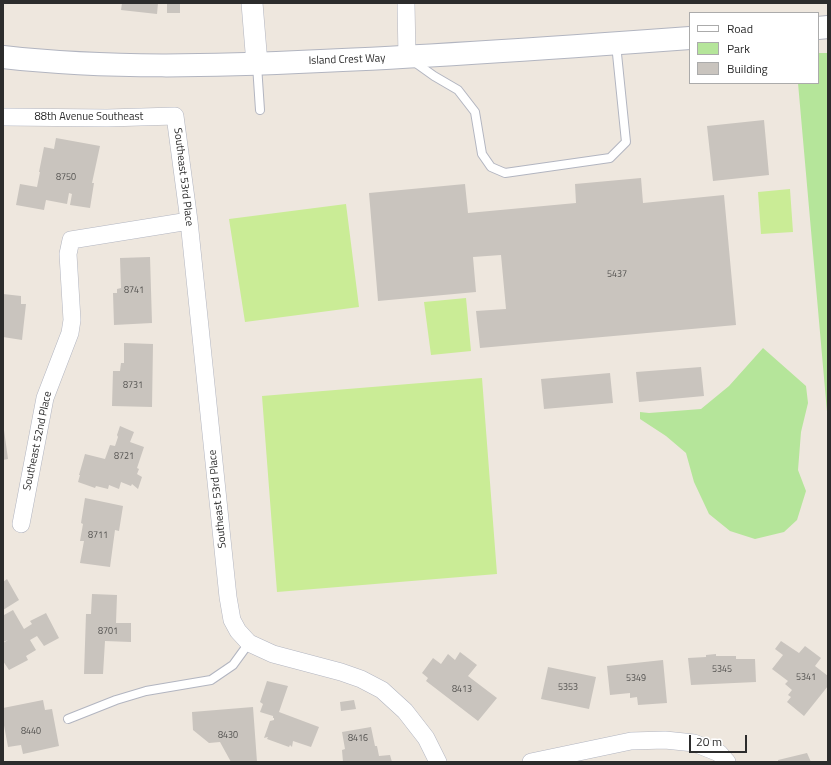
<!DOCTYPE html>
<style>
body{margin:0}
#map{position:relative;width:831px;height:765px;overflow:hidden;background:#eee7de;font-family:"Titillium Web",sans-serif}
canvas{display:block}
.frame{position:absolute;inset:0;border:4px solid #2c2c2c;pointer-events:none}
.legend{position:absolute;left:689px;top:12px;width:130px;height:72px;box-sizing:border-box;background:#fff;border:1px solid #ababab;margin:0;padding:5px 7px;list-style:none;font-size:12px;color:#2c2c2c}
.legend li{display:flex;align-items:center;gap:8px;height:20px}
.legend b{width:20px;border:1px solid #ababab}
.scale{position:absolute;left:689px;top:735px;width:58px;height:18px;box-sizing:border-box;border:2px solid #2c2c2c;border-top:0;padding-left:5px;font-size:12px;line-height:14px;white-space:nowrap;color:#2c2c2c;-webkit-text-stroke:3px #fff;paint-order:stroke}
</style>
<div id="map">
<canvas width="831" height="765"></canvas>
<div class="frame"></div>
<ul class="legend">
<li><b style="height:5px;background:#fff"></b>Road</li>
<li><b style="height:11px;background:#b5e59a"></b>Park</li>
<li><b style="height:11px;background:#c9c4be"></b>Building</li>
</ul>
<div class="scale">20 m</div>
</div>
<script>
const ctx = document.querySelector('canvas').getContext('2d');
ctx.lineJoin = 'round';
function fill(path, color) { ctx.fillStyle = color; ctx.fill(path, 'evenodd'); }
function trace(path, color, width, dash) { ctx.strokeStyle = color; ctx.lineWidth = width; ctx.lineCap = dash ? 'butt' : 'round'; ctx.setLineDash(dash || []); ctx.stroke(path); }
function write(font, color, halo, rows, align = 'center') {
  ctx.font = font + ' "Titillium Web",sans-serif'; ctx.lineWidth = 3.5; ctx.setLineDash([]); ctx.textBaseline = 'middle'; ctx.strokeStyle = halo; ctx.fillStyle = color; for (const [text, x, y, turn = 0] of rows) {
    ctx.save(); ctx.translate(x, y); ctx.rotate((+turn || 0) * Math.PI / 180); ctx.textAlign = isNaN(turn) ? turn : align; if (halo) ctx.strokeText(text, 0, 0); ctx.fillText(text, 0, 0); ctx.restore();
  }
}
fill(new Path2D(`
 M 818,53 L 828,53 L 828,423 L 798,83 L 818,83 Z
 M 763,348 L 806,386 L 808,403 L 801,432 L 798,470 L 806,491 L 797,520 L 784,532 L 755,539 L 730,531 L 709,514 L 694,482 L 686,453 L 666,436 L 640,419 L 640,412 L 649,413 L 701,409 L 729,386 Z`), '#b5e59a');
fill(new Path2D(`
 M 790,189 L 793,232 L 761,234 L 758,192 Z
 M 346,204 L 359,307 L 245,322 L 229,219 Z
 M 466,298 L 471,351 L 431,355 L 424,302 Z
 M 482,378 L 497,574 L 277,592 L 262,396 Z`), '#caec96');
fill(new Path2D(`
 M 122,3 L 158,3 L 157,14 L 121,10 Z
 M 167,4 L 180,4 L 180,13 L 167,13 Z
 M 764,120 L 769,175 L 713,181 L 707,126 Z
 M 56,138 L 100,146 L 92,183 L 94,183 L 90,208 L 70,205 L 72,194 L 69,193 L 67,204 L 46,200 L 44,210 L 16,205 L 20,184 L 37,187 L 40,172 L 39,172 L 44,147 L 54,149 Z
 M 641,178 L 643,203 L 724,195 L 736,325 L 480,348 L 476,311 L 506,309 L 501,255 L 473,257 L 476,292 L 378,301 L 369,193 L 465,184 L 468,213 L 576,203 L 575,184 Z
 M 150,257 L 152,323 L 114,325 L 113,293 L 117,293 L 117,289 L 121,288 L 120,258 Z
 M 3,294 L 21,296 L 21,304 L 26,304 L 22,340 L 3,337 Z
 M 124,343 L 153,344 L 152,407 L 112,406 L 113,371 L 120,371 L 121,363 L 124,363 Z
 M 701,367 L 704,396 L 639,402 L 636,372 Z
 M 610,373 L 613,403 L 544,409 L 541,379 Z
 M 120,426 L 134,432 L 130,442 L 144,447 L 137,468 L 139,469 L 137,474 L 142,477 L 138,489 L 132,484 L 131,486 L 121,482 L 119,489 L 109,485 L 108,489 L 96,486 L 95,488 L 78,482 L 80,475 L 79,475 L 85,454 L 105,459 L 110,445 L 115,446 L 118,437 L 117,435 Z
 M 3,430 L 4,430 L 8,459 L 3,460 Z
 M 85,498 L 123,506 L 119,531 L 115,530 L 110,567 L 80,563 L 84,541 L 80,541 L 83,524 L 81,523 Z
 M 7,579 L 19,600 L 3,610 L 3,582 Z
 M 92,594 L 117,595 L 116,623 L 131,623 L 131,642 L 105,641 L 103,674 L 84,674 L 86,614 L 91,614 Z
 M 13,610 L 24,629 L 32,624 L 30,621 L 46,613 L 59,638 L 44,646 L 37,636 L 30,640 L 36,650 L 26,656 L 28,660 L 9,670 L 3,661 L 3,643 L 8,640 L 3,642 L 3,613 L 4,615 Z
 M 781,641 L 799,653 L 805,646 L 821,658 L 815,666 L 828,676 L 828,686 L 804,716 L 787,702 L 791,697 L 788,695 L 792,690 L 785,684 L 788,681 L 772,669 L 783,655 L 775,649 Z
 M 460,652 L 477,665 L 468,676 L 497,698 L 478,721 L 426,681 L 428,678 L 422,673 L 433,658 L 441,664 L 448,654 L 455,660 Z
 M 716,654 L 716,656 L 736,656 L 736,659 L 755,659 L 756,682 L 691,685 L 688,658 L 706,657 L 706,655 Z
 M 663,660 L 667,703 L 638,705 L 637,697 L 630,698 L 630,693 L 610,695 L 607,666 Z
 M 548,667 L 596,677 L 589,709 L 541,699 Z
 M 267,681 L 288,686 L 279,712 L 319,727 L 311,747 L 293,741 L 292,747 L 290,745 L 289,747 L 267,739 L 268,737 L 264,738 L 270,721 L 274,720 L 274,718 L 273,718 L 273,716 L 260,712 L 263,704 L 260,702 Z
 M 43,700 L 45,710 L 52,709 L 59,746 L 23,754 L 21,745 L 8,747 L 3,720 L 3,708 Z
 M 354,700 L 356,709 L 341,711 L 340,702 Z
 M 253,707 L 257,762 L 231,762 L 220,742 L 209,743 L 193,730 L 192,712 Z
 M 371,727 L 375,746 L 377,746 L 379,756 L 390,755 L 392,762 L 343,762 L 342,750 L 345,749 L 342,732 Z
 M 807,753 L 811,762 L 778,762 L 778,760 Z`), '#c9c4be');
const service = new Path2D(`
 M 413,61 L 434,76 L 458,90 L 475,112 L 482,154 L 491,167 L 505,173 L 610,158 L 626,142 L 616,44
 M 257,65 L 260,110
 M 68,719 L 116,700 L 146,691 L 211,680 L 233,665 L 249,643`);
const minor = new Path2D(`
 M 406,3 L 407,57
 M 3,117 L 107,118 L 175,116 L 189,221 L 228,597 L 232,620 L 238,631 L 249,643 L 273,654 L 341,672 L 361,679 L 382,690 L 405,711 L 426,738 L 438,762
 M 21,524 L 45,398 L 70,333 L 72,320 L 68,254 L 71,240 L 189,221
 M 531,762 L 631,741 L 665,740 L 694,743 L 719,753 L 727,762`);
const tertiary = new Path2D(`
 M 252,3 L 257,64`);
const secondary = new Path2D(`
 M 818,28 L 828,27
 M 3,57 C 109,69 215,66 321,61 C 444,56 567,47 690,38`);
trace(service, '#b2b5c0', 10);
trace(minor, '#b2b5c0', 18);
trace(tertiary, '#b2b5c0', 22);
trace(secondary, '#b2b5c0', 24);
trace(service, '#fff', 8);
trace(minor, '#fff', 17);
trace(tertiary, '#fff', 21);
trace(secondary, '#fff', 22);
write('9px', '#535250', null, [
 ["8750",66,178],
 ["5437",617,275],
 ["8741",134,291],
 ["8731",133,386],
 ["8721",124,457],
 ["8711",98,536],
 ["8701",108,632],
 ["5345",722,670],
 ["5341",806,678],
 ["5349",636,679],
 ["5353",568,688],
 ["8413",462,690],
 ["8440",31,732],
 ["8430",228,736],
 ["8416",358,739]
]);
write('11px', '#2c2c2c', '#fff', [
 ["Island Crest Way",347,60,-2],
 ["88th Avenue Southeast",89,117],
 ["Southeast 53rd Place",183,177,83],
 ["Southeast 52nd Place",38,441,-78],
 ["Southeast 53rd Place",218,499,-96]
]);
</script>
